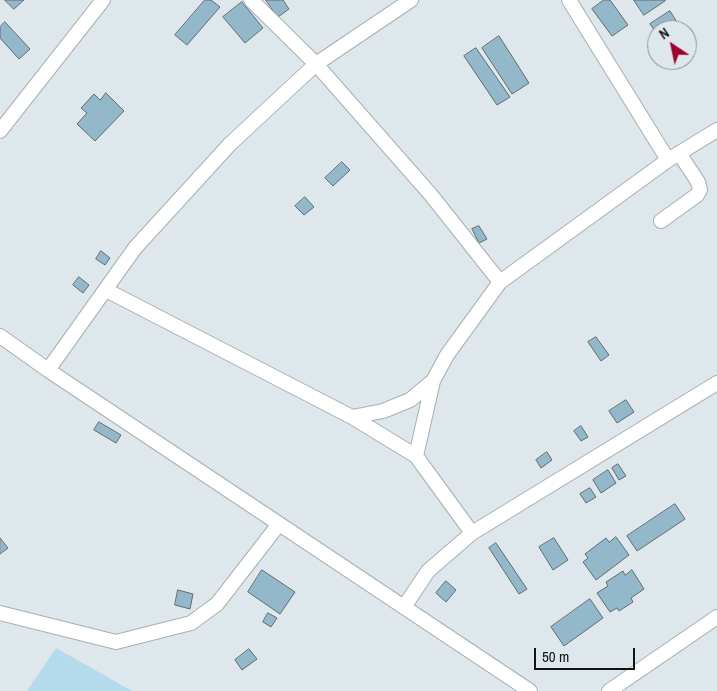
<!DOCTYPE html>
<style>
body{margin:0}
#map{position:relative;width:717px;height:691px;overflow:hidden;background:#dde7ec;font-family:"Archivo Narrow",sans-serif}
canvas{display:block}
.north{position:absolute;left:647px;top:20px;width:50px;height:50px;box-sizing:border-box;background:#dde7ec;border:1px solid #8b9396;border-radius:50%;rotate:326deg;font-size:14px;font-weight:700;line-height:20px;text-align:center;color:#111416}
.north::after{content:'';display:block;margin:auto;width:18px;height:22px;background:#a10030;clip-path:polygon(50% 0,100% 100%,50% 72%,0 100%)}
.scale{position:absolute;left:534px;top:648px;width:101px;height:22px;box-sizing:border-box;border:2px solid #111416;border-top:0;padding-left:6px;font-size:15px;line-height:18px;white-space:nowrap;color:#111416;-webkit-text-stroke:4px #dde7ec;paint-order:stroke}
</style>
<div id="map">
<canvas width="717" height="691"></canvas>
<div class="north">N</div>
<div class="scale">50 m</div>
</div>
<script>
const ctx = document.querySelector('canvas').getContext('2d');
ctx.lineJoin = 'round';
function fill(path, color) { ctx.fillStyle = color; ctx.fill(path, 'evenodd'); }
function trace(path, color, width, dash) { ctx.strokeStyle = color; ctx.lineWidth = width; ctx.lineCap = dash ? 'butt' : 'round'; ctx.setLineDash(dash || []); ctx.stroke(path); }
fill(new Path2D(`
 M 56,648 L 132,691 L 27,691 Z`), '#b4daeb');
const building = new Path2D(`
 M 5,0 L 24,0 L 14,9 Z
 M 205,0 L 211,0 L 220,7 L 187,45 L 175,35 Z
 M 266,0 L 283,0 L 289,9 L 278,17 Z
 M 604,0 L 610,0 L 628,25 L 612,36 L 592,9 Z
 M 634,0 L 665,0 L 665,1 L 644,15 Z
 M 242,2 L 263,28 L 245,43 L 223,17 Z
 M 670,11 L 682,30 L 657,30 L 657,41 L 652,32 L 655,31 L 650,24 Z
 M 5,22 L 30,49 L 19,59 L 0,38 L 0,27 Z
 M 499,36 L 529,83 L 512,94 L 482,48 Z
 M 476,48 L 510,97 L 497,105 L 464,56 Z
 M 106,93 L 124,111 L 95,141 L 77,124 L 87,113 L 81,108 L 94,94 L 100,100 Z
 M 342,162 L 350,170 L 333,186 L 325,178 Z
 M 305,197 L 314,207 L 304,215 L 295,206 Z
 M 479,226 L 487,239 L 479,243 L 472,229 Z
 M 101,251 L 110,258 L 105,265 L 96,259 Z
 M 79,277 L 89,285 L 83,293 L 73,285 Z
 M 596,337 L 609,355 L 601,361 L 588,342 Z
 M 626,400 L 634,412 L 617,423 L 609,411 Z
 M 99,422 L 121,435 L 116,443 L 94,430 Z
 M 581,426 L 588,437 L 581,441 L 574,431 Z
 M 547,452 L 552,460 L 541,468 L 536,460 Z
 M 618,464 L 626,476 L 619,480 L 612,468 Z
 M 608,470 L 616,483 L 601,493 L 593,480 Z
 M 590,488 L 596,497 L 586,503 L 580,494 Z
 M 675,504 L 685,519 L 637,551 L 627,536 Z
 M 616,537 L 629,555 L 596,580 L 583,562 L 588,558 L 585,554 L 606,538 L 609,542 Z
 M 0,538 L 8,548 L 0,554 Z
 M 554,538 L 568,560 L 553,570 L 539,547 Z
 M 496,543 L 527,589 L 519,594 L 489,548 Z
 M 262,570 L 295,592 L 280,614 L 248,592 Z
 M 632,570 L 644,589 L 631,598 L 633,602 L 619,611 L 617,608 L 610,612 L 597,593 L 608,586 L 606,582 L 623,571 L 625,575 Z
 M 446,581 L 456,590 L 446,602 L 436,593 Z
 M 178,590 L 193,594 L 190,609 L 175,605 Z
 M 590,599 L 603,618 L 564,646 L 551,627 Z
 M 268,613 L 277,618 L 271,627 L 263,622 Z
 M 249,649 L 257,659 L 242,670 L 235,660 Z`);
fill(building, '#92b8c9');
trace(building, '#626b6f', 1);
const minor = new Path2D(`
 M 251,0 L 316,64 L 431,195 L 500,282
 M 569,0 L 668,160
 M 0,131 L 103,0
 M 661,221 L 697,195 L 700,190 L 698,182 L 679,153
 M 106,290 L 352,417 L 416,456 L 472,533
 M 0,336 L 48,370 L 530,691
 M 48,370 L 135,248 L 230,144 L 316,64 L 411,0
 M 352,417 L 383,411 L 410,400 L 433,381
 M 416,456 L 433,381 L 447,355 L 500,282 L 668,160 L 717,130
 M 404,607 L 428,571 L 472,533 L 717,383
 M 0,613 L 116,642 L 191,623 L 217,604 L 279,524
 M 609,691 L 717,617`);
trace(minor, '#a6afb4', 16);
trace(minor, '#fff', 14);
</script>
